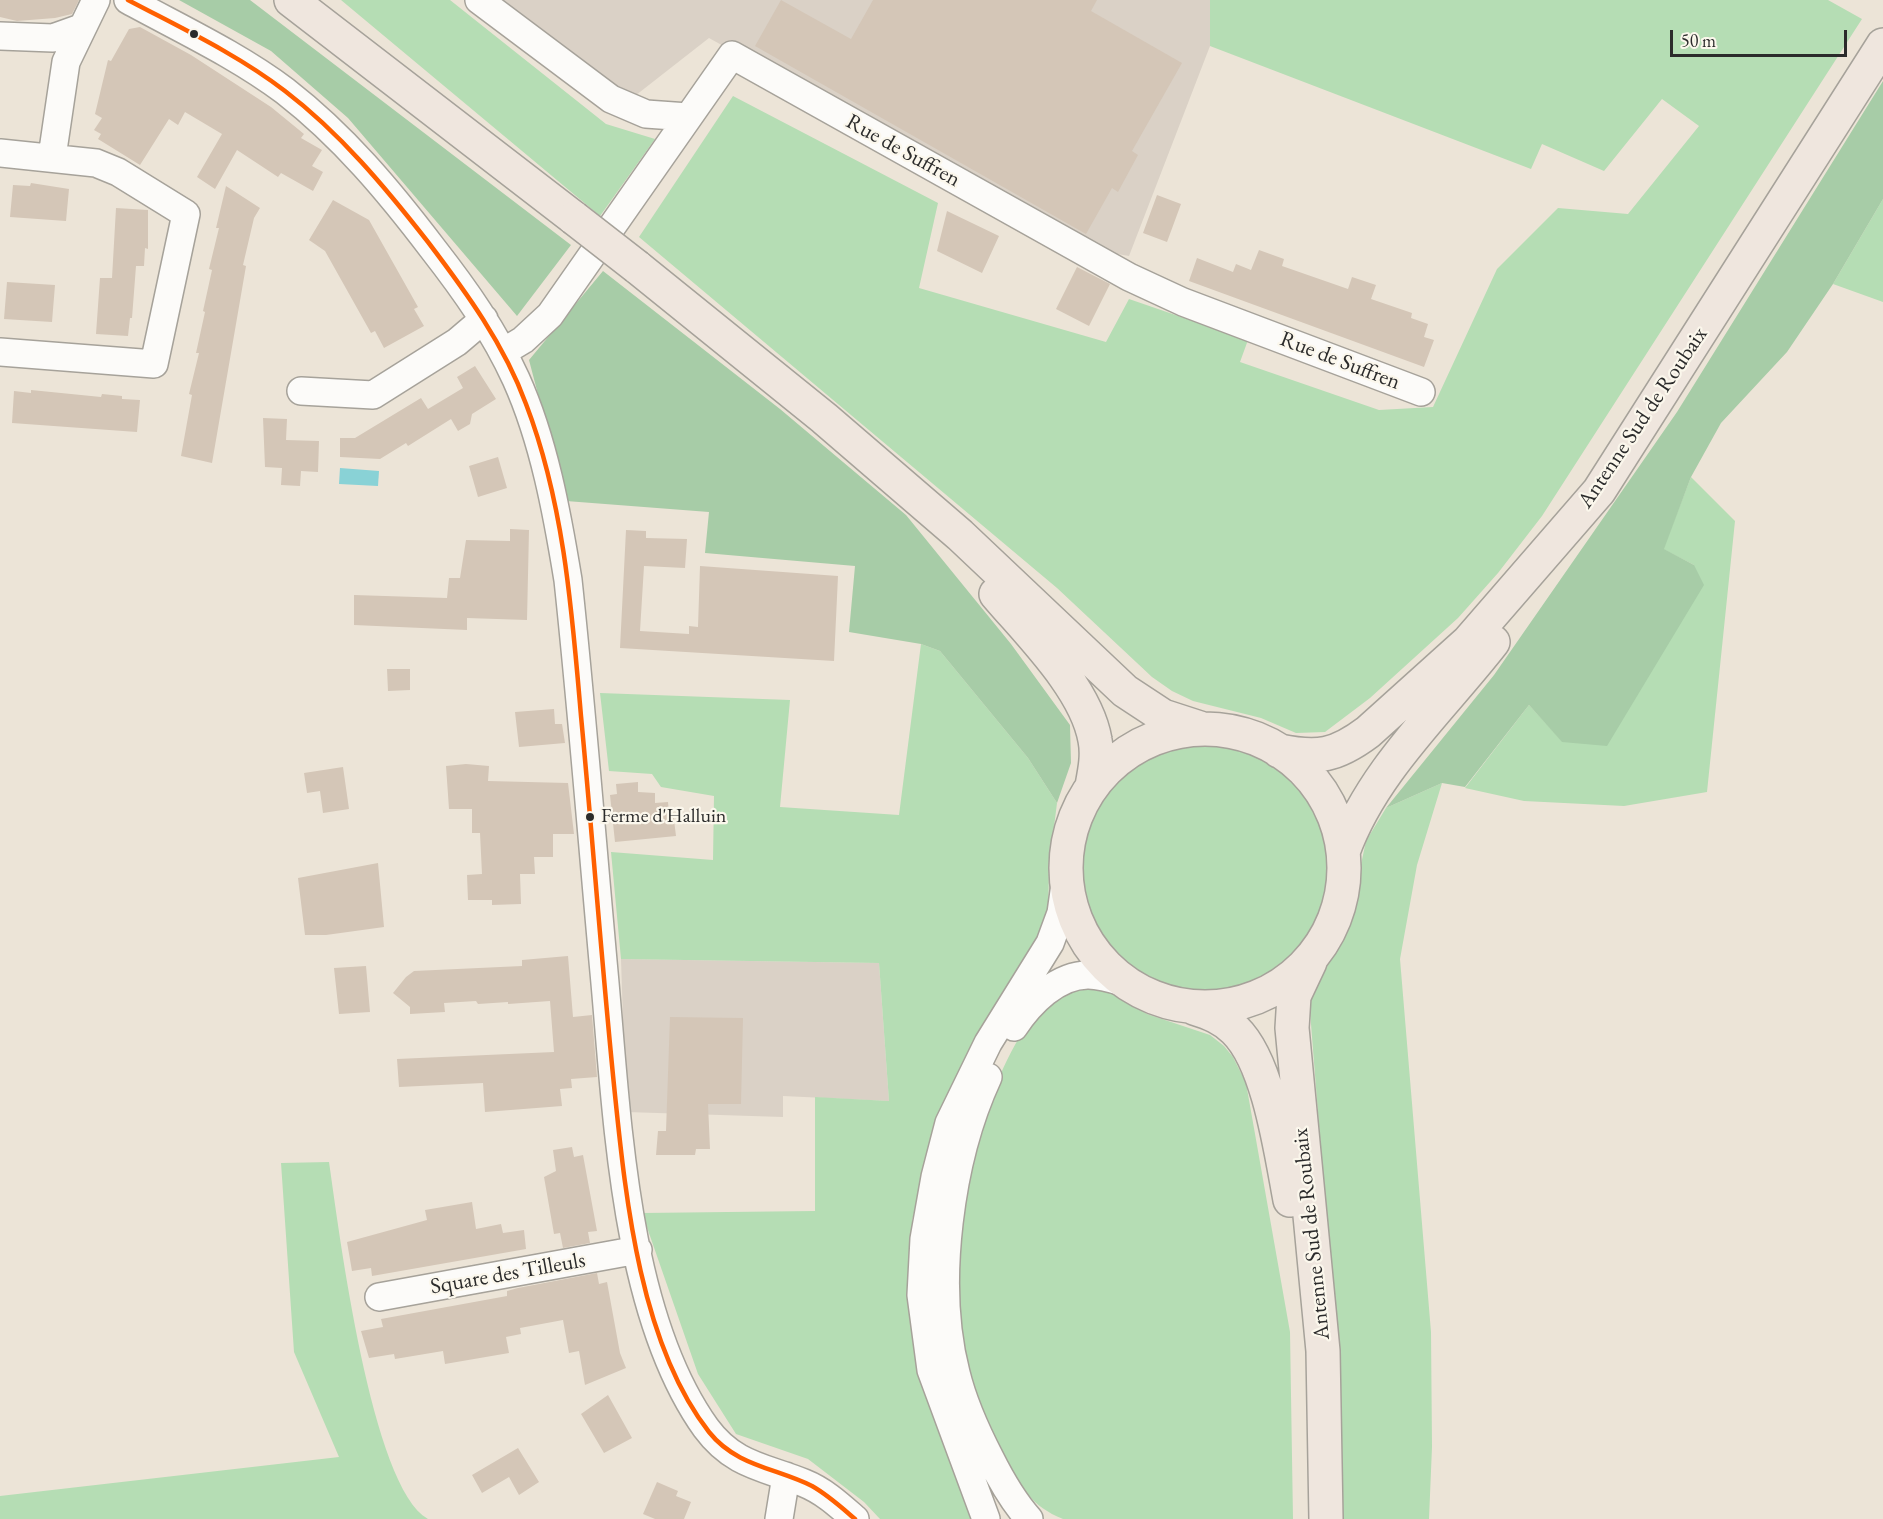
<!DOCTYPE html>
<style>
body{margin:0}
#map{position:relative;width:1883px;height:1519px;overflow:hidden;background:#ece4d7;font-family:"EB Garamond",serif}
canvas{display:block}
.scale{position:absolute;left:1670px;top:30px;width:177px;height:27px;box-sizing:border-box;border:3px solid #2b2b2b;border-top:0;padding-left:8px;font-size:18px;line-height:21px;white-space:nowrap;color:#2b2b2b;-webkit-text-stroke:4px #fbf7ec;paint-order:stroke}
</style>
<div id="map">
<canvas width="1883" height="1519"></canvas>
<div class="scale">50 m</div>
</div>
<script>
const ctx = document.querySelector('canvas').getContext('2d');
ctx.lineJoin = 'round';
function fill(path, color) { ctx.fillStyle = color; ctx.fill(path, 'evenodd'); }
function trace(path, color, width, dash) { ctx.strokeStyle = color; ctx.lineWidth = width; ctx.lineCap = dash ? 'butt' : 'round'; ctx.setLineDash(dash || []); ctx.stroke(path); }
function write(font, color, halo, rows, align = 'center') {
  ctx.font = font + ' "EB Garamond",serif'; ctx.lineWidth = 4.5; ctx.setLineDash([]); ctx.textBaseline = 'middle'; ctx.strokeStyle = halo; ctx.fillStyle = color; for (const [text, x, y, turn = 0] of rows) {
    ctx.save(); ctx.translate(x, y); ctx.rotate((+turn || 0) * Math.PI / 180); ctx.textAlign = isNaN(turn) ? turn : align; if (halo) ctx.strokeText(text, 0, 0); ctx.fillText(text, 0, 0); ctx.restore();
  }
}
fill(new Path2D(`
 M 499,0 L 1210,0 L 1210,46 L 1129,256 L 1089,249 L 709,38 L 631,99 Z
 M 621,959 L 879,963 L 889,1101 L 783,1096 L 783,1117 L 626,1112 Z`), '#dad1c6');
fill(new Path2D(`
 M 341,0 L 450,0 L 606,124 L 655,139 L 600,216 Z
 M 1210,0 L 1828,0 L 1862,19 L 1542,516 L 1498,573 L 1458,618 L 1370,698 L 1325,732 L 1296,733 L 1261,718 L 1193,701 L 1172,691 L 1152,677 L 1057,588 L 639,237 L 733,96 L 938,203 L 919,288 L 1106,342 L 1129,299 L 1248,340 L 1240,362 L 1379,410 L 1433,407 L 1497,269 L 1558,208 L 1628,214 L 1699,126 L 1662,99 L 1604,171 L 1542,144 L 1531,169 L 1210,46 Z
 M 1883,199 L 1883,302 L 1833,284 Z
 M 1691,477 L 1735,521 L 1707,792 L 1624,806 L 1524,801 L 1465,788 L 1529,705 L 1562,741 L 1694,565 L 1663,549 Z
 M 921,644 L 940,651 L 1028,758 L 1057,803 L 1049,867 L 1048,926 L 945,1111 L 912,1220 L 915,1345 L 978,1519 L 880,1519 L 864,1502 L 808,1459 L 736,1434 L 698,1374 L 642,1213 L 815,1211 L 815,1097 L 889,1101 L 879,963 L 621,959 L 611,852 L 713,860 L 714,796 L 661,787 L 652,774 L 609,771 L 600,693 L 790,700 L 780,807 L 899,815 Z
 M1082 867a123 123 0 1 1 246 0a123 123 0 1 1-246 0Z
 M 1442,783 L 1417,865 L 1400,959 L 1431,1332 L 1432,1447 L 1429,1519 L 1337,1519 L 1340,1391 L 1309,999 L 1313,976 L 1332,958 L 1348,925 L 1366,841 L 1386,808 Z
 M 1074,987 L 1109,991 L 1147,1014 L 1210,1035 L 1224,1046 L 1233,1057 L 1246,1083 L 1290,1332 L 1293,1519 L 1063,1519 C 1031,1506 1022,1488 1005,1459 C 982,1421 969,1378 962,1335 C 958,1307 956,1276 958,1248 C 961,1183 998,1035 1054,998 C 1060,994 1068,991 1074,987 Z
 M 329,1162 C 339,1231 371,1487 428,1519 L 0,1519 L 0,1496 L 339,1457 L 294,1352 L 281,1163 Z`), '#b5ddb4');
fill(new Path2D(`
 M 179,0 L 250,0 L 571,245 L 517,316 L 348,118 L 271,51 Z
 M 1883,81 L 1883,199 L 1833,284 L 1787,352 L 1721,423 L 1691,477 L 1664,549 L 1694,565 L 1704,585 L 1607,746 L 1562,742 L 1529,705 L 1465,787 L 1442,783 L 1386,808 L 1494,675 L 1677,412 Z
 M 603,271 L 780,409 L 906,515 L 1011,644 L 1070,725 L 1071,763 L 1057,803 L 1028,758 L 940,651 L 921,644 L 849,632 L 855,566 L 705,553 L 709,512 L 566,501 L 529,360 Z`), '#a7cca7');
fill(new Path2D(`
 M 340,468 L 379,471 L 378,486 L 339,484 Z`), '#89d2d6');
fill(new Path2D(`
 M 0,0 L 79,0 L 72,14 L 55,18 L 17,21 L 0,17 Z
 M 781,0 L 851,39 L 873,0 L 1097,0 L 1091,11 L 1182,63 L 1132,151 L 1138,155 L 1118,192 L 1112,188 L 1086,234 L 755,46 Z
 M 140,27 L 191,55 L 271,107 L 304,134 L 301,138 L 322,150 L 312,166 L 323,172 L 313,191 L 281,173 L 278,177 L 237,150 L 215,189 L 197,177 L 222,134 L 185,112 L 178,125 L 169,119 L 140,165 L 98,139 L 101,134 L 94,130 L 102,118 L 95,114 L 108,60 L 111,61 L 129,29 Z
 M 31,183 L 69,189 L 66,221 L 10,217 L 13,185 L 30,186 Z
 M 226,186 L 260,208 L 254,218 L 243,265 L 246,266 L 212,463 L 181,456 L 192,395 L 189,394 L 199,353 L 196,353 L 205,312 L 203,311 L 212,270 L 209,269 L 219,228 L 216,228 Z
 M 1157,195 L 1181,204 L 1167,242 L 1143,233 Z
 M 333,200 L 369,220 L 418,307 L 414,309 L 424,326 L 384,348 L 375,331 L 371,333 L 325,251 L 309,240 Z
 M 116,208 L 148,210 L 148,249 L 145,248 L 144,266 L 136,266 L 132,318 L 130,318 L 128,336 L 96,334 L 100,278 L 112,278 Z
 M 947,211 L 999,236 L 982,273 L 937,251 Z
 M 1259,250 L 1284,259 L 1282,266 L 1348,289 L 1352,277 L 1376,285 L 1371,299 L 1412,313 L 1411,318 L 1428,324 L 1424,337 L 1434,340 L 1424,367 L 1189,281 L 1197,258 L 1233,272 L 1236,264 L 1251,270 Z
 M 1077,267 L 1110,284 L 1089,326 L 1056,309 Z
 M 7,282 L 55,285 L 52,322 L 4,319 Z
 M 475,366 L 496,399 L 472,414 L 470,424 L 458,431 L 451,419 L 408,446 L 406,443 L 380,459 L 340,457 L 340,438 L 355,438 L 421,398 L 428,409 L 463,388 L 457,377 Z
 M 31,390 L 101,397 L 102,394 L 122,396 L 122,399 L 140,400 L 137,432 L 12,423 L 14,391 L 31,393 Z
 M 263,418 L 287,419 L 286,440 L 319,441 L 318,472 L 301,471 L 300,486 L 281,485 L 282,468 L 265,467 Z
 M 498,457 L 507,488 L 478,497 L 469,466 Z
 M 510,529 L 529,530 L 527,620 L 467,618 L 467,630 L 354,625 L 354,595 L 447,598 L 449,578 L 460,578 L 466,540 L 510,541 Z
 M 626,530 L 646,531 L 646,538 L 687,539 L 685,568 L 644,566 L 640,631 L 689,634 L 689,626 L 698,627 L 700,566 L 838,576 L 834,661 L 620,648 Z
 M 387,669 L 410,669 L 410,690 L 388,691 Z
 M 554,709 L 555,724 L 562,724 L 565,743 L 519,747 L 515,712 Z
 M 466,764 L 489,766 L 488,781 L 568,783 L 574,834 L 553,834 L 553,857 L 534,857 L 535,874 L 520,874 L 521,904 L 492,905 L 492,900 L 468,900 L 467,875 L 482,874 L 480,833 L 472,833 L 472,809 L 449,809 L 446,766 Z
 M 343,767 L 349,809 L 323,813 L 320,791 L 307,793 L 304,773 Z
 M 638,782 L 638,792 L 655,793 L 655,803 L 668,802 L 669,812 L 673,812 L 676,836 L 615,842 L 610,795 L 617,794 L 616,784 Z
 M 378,863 L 384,927 L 326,935 L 305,935 L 298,878 Z
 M 568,956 L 573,1017 L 592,1015 L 597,1077 L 571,1079 L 572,1088 L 560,1089 L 562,1106 L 485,1112 L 483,1083 L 399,1087 L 397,1059 L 554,1052 L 550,1001 L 508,1004 L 508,1002 L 478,1004 L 476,1001 L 444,1003 L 445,1012 L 410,1014 L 410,1007 L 393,993 L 406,977 L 414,971 L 522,966 L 522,960 Z
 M 366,966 L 370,1012 L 339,1014 L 334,968 Z
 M 670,1017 L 743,1018 L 741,1104 L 708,1104 L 710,1149 L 696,1149 L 695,1155 L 656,1155 L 658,1131 L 666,1131 Z
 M 572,1147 L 574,1157 L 583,1155 L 597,1231 L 588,1232 L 590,1243 L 563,1248 L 560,1233 L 554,1234 L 544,1177 L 556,1171 L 553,1150 Z
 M 472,1202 L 476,1229 L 501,1224 L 503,1233 L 524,1230 L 526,1249 L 372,1276 L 371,1268 L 352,1271 L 347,1242 L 427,1220 L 425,1210 Z
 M 597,1273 L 599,1284 L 607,1282 L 620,1353 L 626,1368 L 585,1385 L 579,1351 L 569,1353 L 563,1320 L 520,1328 L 521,1334 L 506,1337 L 509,1353 L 445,1364 L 443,1351 L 395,1359 L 394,1354 L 369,1358 L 361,1331 L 383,1327 L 381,1319 L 507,1296 L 507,1291 L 518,1288 Z
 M 608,1395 L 632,1438 L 604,1453 L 581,1414 Z
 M 518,1448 L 539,1482 L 519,1495 L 509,1477 L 482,1493 L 472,1475 Z
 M 657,1482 L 678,1491 L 676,1496 L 691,1502 L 684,1519 L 655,1519 L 643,1514 Z`), '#d4c6b7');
const minor = new Path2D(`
 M 128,0 C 181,29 237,55 285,91 C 343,136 389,191 433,249 C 465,290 494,331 516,379 C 544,441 557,513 568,580 C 582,710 592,841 604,972 C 617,1111 623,1312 706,1428 C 734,1466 765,1467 804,1483 C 824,1491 839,1505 855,1519
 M 479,0 L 611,99 L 646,114 L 688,117
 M 0,36 L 53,38 L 81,28
 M 0,153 L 96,163 L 118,172 L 186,214 L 154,364 L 0,352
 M 52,157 L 66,62 L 96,0
 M 503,352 L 523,340 L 550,315 L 732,55 L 1129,277 L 1183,302 L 1421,392
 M 301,391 L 373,395 L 457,342 L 484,319
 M 1014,1027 C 1030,1003 1057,975 1088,975 C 1102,975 1116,980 1129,984
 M 988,1077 C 950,1159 933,1284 956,1373 C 963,1402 976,1431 990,1458 C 1001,1480 1012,1500 1029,1519
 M 379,1297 L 638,1250
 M 779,1519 L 786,1476
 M 986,1519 L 931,1370 L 921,1295 L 924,1239 L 935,1177 L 949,1123 L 988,1043 L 1050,943 L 1061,913 L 1066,877`);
const highway = new Path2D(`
 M 291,0 L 574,218
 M 637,267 L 824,418 L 960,535 L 1125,691 L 1163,716 L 1200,728
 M 996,594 C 1029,633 1086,688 1095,740 C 1098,755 1095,770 1092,786
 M1066 868a139 139 0 1 1 278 0a139 139 0 1 1-278 0Z
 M 1279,751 C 1318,759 1336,756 1368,732 L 1468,642 L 1599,491 L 1883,45
 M 1343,852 C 1372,771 1441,709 1493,642
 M 1310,962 L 1294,996 L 1292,1028 L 1323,1351 L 1326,1519
 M 1194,1008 C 1210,1013 1223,1018 1235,1030 C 1269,1063 1281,1153 1290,1200`);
trace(minor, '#a6a29a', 30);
trace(highway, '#a6a29a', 36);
trace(minor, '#fcfbf9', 27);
trace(highway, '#efe6de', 33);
const highwayBridge = new Path2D(`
 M 574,218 L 637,267`);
trace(highwayBridge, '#a6a29a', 36, []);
trace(highwayBridge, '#efe6de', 33);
trace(new Path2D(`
 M 128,0 C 181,28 237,54 285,91 C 340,133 385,187 428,242 C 466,292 504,344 526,404 C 564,503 572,611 581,716 C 593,842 602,969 615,1095 C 626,1202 641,1345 709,1432 C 736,1466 776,1468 812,1486 C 828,1495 841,1507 855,1519`), '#ff6000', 4.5);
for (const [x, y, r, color] of [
 [194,34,5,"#2b2b2b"],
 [590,817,5,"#2b2b2b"]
]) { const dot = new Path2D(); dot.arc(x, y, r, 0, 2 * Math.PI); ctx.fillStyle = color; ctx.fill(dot); trace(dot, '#fbf7ec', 2); }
write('20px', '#2b2b2b', '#fbf7ec', [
 ["Ferme d'Halluin",601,817]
], 'left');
write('22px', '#2b2b2b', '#fbf7ec', [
 ["Rue de Suffren",903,151,29],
 ["Rue de Suffren",1340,361,21],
 ["Antenne Sud de Roubaix",1643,418,-56],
 ["Antenne Sud de Roubaix",1312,1234,-96],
 ["Square des Tilleuls",508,1274,-10]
]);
</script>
